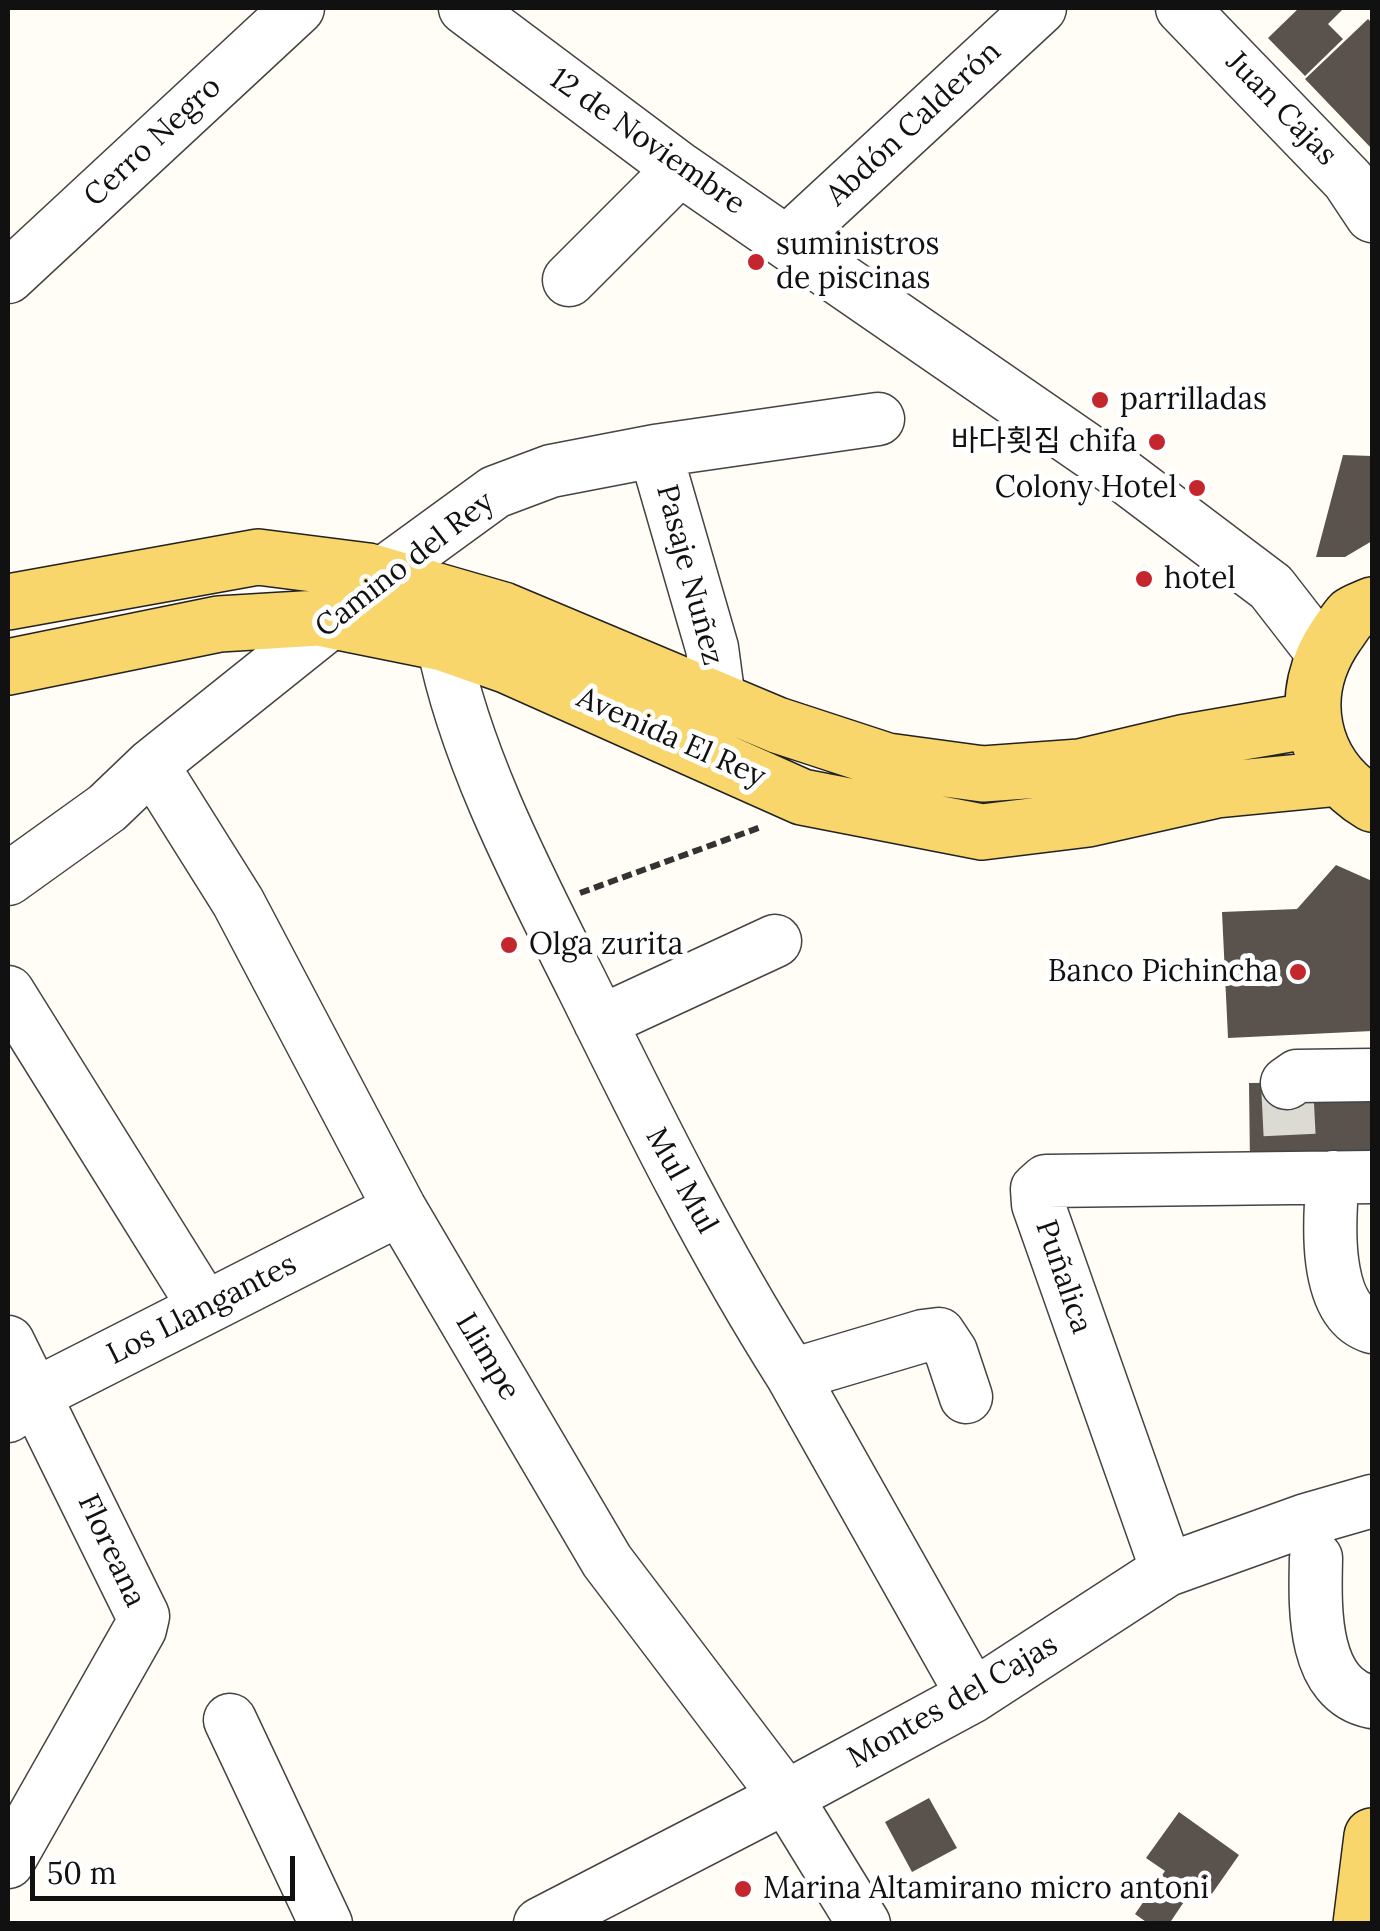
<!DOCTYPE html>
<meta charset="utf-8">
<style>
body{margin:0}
#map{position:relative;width:1380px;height:1931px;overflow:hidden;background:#fffdf5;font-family:Lora,serif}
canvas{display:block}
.frame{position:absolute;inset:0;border:10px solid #111;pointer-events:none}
.scale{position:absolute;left:30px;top:1856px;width:265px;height:45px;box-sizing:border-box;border:5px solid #111;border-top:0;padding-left:12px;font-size:30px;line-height:35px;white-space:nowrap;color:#111;-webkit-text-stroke:8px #fff;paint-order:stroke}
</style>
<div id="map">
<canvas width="1380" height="1931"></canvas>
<div class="frame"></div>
<div class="scale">50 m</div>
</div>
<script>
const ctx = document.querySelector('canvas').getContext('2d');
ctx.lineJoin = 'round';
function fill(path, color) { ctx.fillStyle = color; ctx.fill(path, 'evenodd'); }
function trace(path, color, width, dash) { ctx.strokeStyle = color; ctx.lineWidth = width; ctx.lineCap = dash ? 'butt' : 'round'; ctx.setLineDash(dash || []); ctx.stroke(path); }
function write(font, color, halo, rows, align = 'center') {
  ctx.font = font + ' Lora,"Noto Sans KR",serif'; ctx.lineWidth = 10; ctx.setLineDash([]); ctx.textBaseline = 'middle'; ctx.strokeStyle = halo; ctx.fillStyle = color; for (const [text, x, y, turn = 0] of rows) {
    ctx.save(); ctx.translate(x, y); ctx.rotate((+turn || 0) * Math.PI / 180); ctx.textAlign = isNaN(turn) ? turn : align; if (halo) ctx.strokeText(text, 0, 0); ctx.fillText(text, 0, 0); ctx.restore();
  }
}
fill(new Path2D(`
 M 1299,8 L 1344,8 L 1328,24 L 1343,39 L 1305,76 L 1268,38 Z
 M 1368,19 L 1372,23 L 1372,149 L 1305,79 Z
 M 1343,455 L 1372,456 L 1372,541 L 1345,557 L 1316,557 Z
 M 1336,865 L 1372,881 L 1372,1031 L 1228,1038 L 1222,912 L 1297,909 Z
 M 1372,1082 L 1372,1163 L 1250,1164 L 1249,1083 Z
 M 929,1798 L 957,1848 L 912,1872 L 885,1822 Z
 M 1179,1812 L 1239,1855 L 1209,1898 L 1194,1887 L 1169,1924 L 1149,1924 L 1135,1914 L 1165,1871 L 1146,1858 Z`), '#5a524d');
trace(new Path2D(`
 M 1287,1083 L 1291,1164`), '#dbdad3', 52, [52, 26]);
const minor = new Path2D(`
 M 465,8 L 680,169 L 1112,467 L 1271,587 L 1323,654
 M 1182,8 L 1348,180 L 1372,216
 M 788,241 L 1040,8
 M 8,277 L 298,8
 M 569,280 L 680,169
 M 655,451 L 712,648 L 719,700
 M 443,643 C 465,758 530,881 583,987 C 648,1119 713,1251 792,1375 L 973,1696
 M 152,765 L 238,902 L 400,1209 L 607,1561 L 786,1797 L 864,1924
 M 8,879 L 107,808 L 152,765 L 332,621 L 381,575 L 495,492 L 551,471 L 655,451 L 878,419
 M 8,992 L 205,1308
 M 600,1022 L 775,941
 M 1287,1083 L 1297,1076 L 1372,1075
 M 1333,1177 C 1329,1219 1322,1311 1372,1327
 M 8,1342 L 143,1616 L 140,1629 L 8,1862
 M 792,1375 L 923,1336 L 939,1334 L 951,1352 L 966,1397
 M 8,1416 L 36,1394 L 400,1209
 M 1316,1558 C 1315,1605 1311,1690 1372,1702
 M 1167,1570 L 1038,1204 L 1037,1189 L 1046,1181 L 1372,1177
 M 230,1720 L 326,1924
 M 540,1924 L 786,1797 L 973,1696 L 1167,1570 L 1306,1520 L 1372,1501`);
const major = new Path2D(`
 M 8,602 L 258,557 L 368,571 L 503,610 L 777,725 L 887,761 L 983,774 L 1080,767 L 1186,742 L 1313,720
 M 1372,605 C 1366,608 1356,611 1351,615 C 1346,620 1341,629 1337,634 C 1295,694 1309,766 1372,804
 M 8,667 L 219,624 L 319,618 L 443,643 L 506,665 L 802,797 L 982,832 L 1088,819 L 1217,790 L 1340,778
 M 1361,1924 L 1372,1836`);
trace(minor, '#444', 55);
trace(major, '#222', 58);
trace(new Path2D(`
 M 580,893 L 761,827`), '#333', 6, [10, 5]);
trace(minor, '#fff', 52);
trace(major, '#f9d66b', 55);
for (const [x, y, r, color] of [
 [756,262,10,"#c4262e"],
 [1100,400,10,"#c4262e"],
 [1157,442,10,"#c4262e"],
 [1197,488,10,"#c4262e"],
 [1144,579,10,"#c4262e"],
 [509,945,10,"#c4262e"],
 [1298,972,10,"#c4262e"],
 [743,1889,10,"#c4262e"]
]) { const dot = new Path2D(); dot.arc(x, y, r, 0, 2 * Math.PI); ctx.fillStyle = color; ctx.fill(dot); trace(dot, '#fff', 4); }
write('30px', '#111', '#fff', [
 ["Juan Cajas",1281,109,46],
 ["Abdón Calderón",914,124,-43],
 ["Cerro Negro",153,142,-43],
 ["12 de Noviembre",647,142,35],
 ["Camino del Rey",405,565,-38],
 ["Pasaje Nuñez",689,575,75],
 ["Avenida El Rey",671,738,24],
 ["Mul Mul",681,1181,61],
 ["Puñalica",1063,1277,71],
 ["Los Llangantes",202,1310,-27],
 ["Llimpe",487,1357,59],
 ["Floreana",111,1551,65],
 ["Montes del Cajas",953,1702,-30]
]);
write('30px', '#111', '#fff', [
 ["suministros",776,245],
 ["de piscinas",776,279],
 ["parrilladas",1120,400],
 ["바다횟집 chifa",1137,442,"right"],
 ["Colony Hotel",1177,488,"right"],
 ["hotel",1164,579],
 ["Olga zurita",529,945],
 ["Banco Pichincha",1278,972,"right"],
 ["Marina Altamirano micro antoni",763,1889]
], 'left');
</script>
